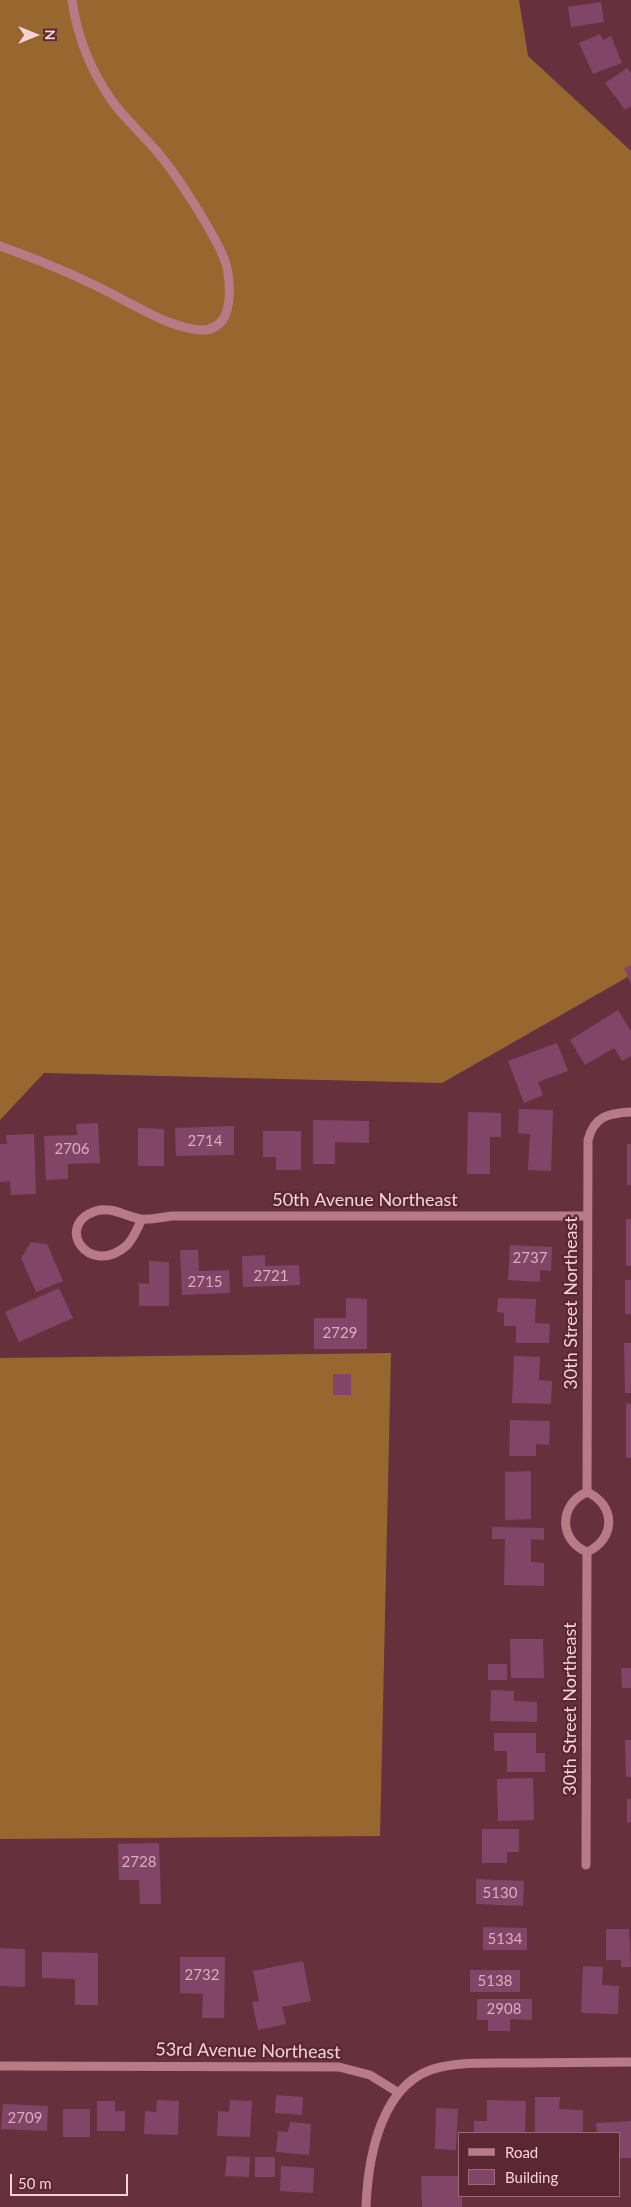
<!DOCTYPE html>
<style>
body{margin:0}
#map{position:relative;width:631px;height:2207px;overflow:hidden;background:#66313d;font-family:Lato,sans-serif}
canvas{display:block}
.legend{position:absolute;left:458px;top:2132px;width:162px;height:65px;box-sizing:border-box;background:#5a2733;border:1px solid #986b75;margin:0;padding:6px 9px;list-style:none;font-size:15px;color:#f4d2d7}
.legend li{display:flex;align-items:center;gap:10px;height:25px}
.legend b{width:25px;border:1px solid #986b75}
.north{position:absolute;left:10px;top:10px;width:50px;height:50px;-webkit-text-stroke:4px #5a2733;paint-order:stroke;rotate:90deg;font-size:14px;font-weight:700;line-height:20px;text-align:center;color:#f4d2d7}
.north::after{content:'';display:block;margin:auto;width:18px;height:22px;background:#f4d2d7;clip-path:polygon(50% 0,100% 100%,50% 72%,0 100%)}
.scale{position:absolute;left:10px;top:2174px;width:118px;height:22px;box-sizing:border-box;border:2px solid #f4d2d7;border-top:0;padding-left:6px;font-size:15px;line-height:18px;white-space:nowrap;color:#f4d2d7;-webkit-text-stroke:4px #5a2733;paint-order:stroke}
</style>
<div id="map">
<canvas width="631" height="2207"></canvas>
<ul class="legend">
<li><b style="height:6px;background:#b87b86"></b>Road</li>
<li><b style="height:14px;background:#834567"></b>Building</li>
</ul>
<div class="north">N</div>
<div class="scale">50 m</div>
</div>
<script>
const ctx = document.querySelector('canvas').getContext('2d');
ctx.lineJoin = 'round';
function fill(path, color) { ctx.fillStyle = color; ctx.fill(path, 'evenodd'); }
function trace(path, color, width, dash) { ctx.strokeStyle = color; ctx.lineWidth = width; ctx.lineCap = dash ? 'butt' : 'round'; ctx.setLineDash(dash || []); ctx.stroke(path); }
function write(font, color, halo, rows, align = 'center') {
  ctx.font = font + ' Lato,sans-serif'; ctx.lineWidth = 4.5; ctx.setLineDash([]); ctx.textBaseline = 'middle'; ctx.strokeStyle = halo; ctx.fillStyle = color; for (const [text, x, y, turn = 0] of rows) {
    ctx.save(); ctx.translate(x, y); ctx.rotate((+turn || 0) * Math.PI / 180); ctx.textAlign = isNaN(turn) ? turn : align; if (halo) ctx.strokeText(text, 0, 0); ctx.fillText(text, 0, 0); ctx.restore();
  }
}
fill(new Path2D(`
 M 0,0 L 519,0 L 528,56 L 631,151 L 631,975 L 442,1083 L 44,1073 L 0,1120 Z
 M 391,1353 L 380,1836 L 0,1839 L 0,1358 Z`), '#97672f');
fill(new Path2D(`
 M 601,2 L 604,22 L 571,27 L 568,7 Z
 M 600,34 L 603,40 L 611,36 L 622,63 L 593,74 L 579,43 Z
 M 627,68 L 631,73 L 631,106 L 625,110 L 605,83 Z
 M 631,965 L 631,985 L 624,968 Z
 M 618,1010 L 631,1031 L 631,1056 L 622,1061 L 614,1048 L 585,1065 L 570,1040 Z
 M 557,1043 L 568,1071 L 538,1082 L 543,1095 L 524,1103 L 508,1061 Z
 M 519,1109 L 553,1110 L 551,1171 L 528,1170 L 530,1134 L 518,1133 Z
 M 468,1112 L 501,1113 L 501,1137 L 490,1137 L 490,1174 L 467,1174 Z
 M 313,1120 L 369,1121 L 369,1143 L 335,1142 L 335,1164 L 313,1164 Z
 M 98,1123 L 100,1163 L 68,1164 L 68,1179 L 46,1180 L 44,1136 L 77,1135 L 76,1124 Z
 M 234,1126 L 234,1155 L 176,1156 L 175,1128 Z
 M 138,1128 L 164,1129 L 164,1166 L 138,1166 Z
 M 263,1131 L 301,1131 L 301,1170 L 276,1170 L 276,1157 L 263,1157 Z
 M 34,1134 L 36,1194 L 11,1195 L 10,1181 L 0,1182 L 0,1144 L 7,1144 L 6,1135 Z
 M 627,1144 L 631,1144 L 631,1185 L 627,1185 Z
 M 626,1219 L 631,1219 L 631,1266 L 626,1266 Z
 M 31,1242 L 47,1244 L 63,1281 L 36,1292 L 21,1258 Z
 M 510,1245 L 552,1247 L 551,1271 L 540,1270 L 540,1282 L 508,1280 Z
 M 180,1250 L 198,1250 L 199,1271 L 229,1270 L 230,1293 L 182,1295 Z
 M 265,1255 L 265,1266 L 299,1265 L 300,1285 L 243,1287 L 242,1256 Z
 M 149,1261 L 169,1262 L 169,1306 L 139,1306 L 139,1283 L 149,1284 Z
 M 625,1280 L 631,1280 L 631,1314 L 625,1314 Z
 M 59,1288 L 73,1318 L 19,1342 L 5,1312 Z
 M 346,1298 L 367,1299 L 367,1349 L 314,1349 L 314,1318 L 346,1318 Z
 M 498,1298 L 536,1299 L 535,1323 L 550,1324 L 549,1343 L 516,1343 L 516,1326 L 504,1326 L 504,1313 L 497,1312 Z
 M 624,1343 L 631,1343 L 631,1393 L 625,1393 Z
 M 514,1356 L 540,1357 L 539,1380 L 552,1381 L 551,1404 L 512,1403 Z
 M 333,1374 L 351,1374 L 351,1395 L 333,1395 Z
 M 626,1403 L 631,1404 L 631,1458 L 626,1458 Z
 M 510,1420 L 550,1421 L 549,1445 L 536,1444 L 536,1456 L 509,1456 Z
 M 531,1471 L 531,1519 L 505,1520 L 505,1472 Z
 M 492,1527 L 544,1528 L 544,1540 L 531,1539 L 531,1562 L 544,1563 L 544,1586 L 504,1585 L 505,1539 L 492,1539 Z
 M 510,1639 L 543,1639 L 544,1678 L 511,1678 Z
 M 488,1664 L 507,1664 L 507,1680 L 488,1680 Z
 M 621,1668 L 631,1668 L 631,1688 L 622,1688 Z
 M 491,1690 L 514,1691 L 514,1701 L 537,1702 L 537,1722 L 490,1721 Z
 M 494,1733 L 536,1733 L 536,1753 L 545,1753 L 545,1772 L 507,1772 L 507,1751 L 494,1751 Z
 M 625,1740 L 631,1740 L 631,1777 L 626,1777 Z
 M 533,1778 L 534,1820 L 498,1821 L 497,1779 Z
 M 627,1799 L 631,1799 L 631,1822 L 627,1823 Z
 M 482,1829 L 519,1829 L 519,1852 L 507,1852 L 507,1863 L 482,1863 Z
 M 159,1843 L 161,1904 L 140,1904 L 139,1880 L 119,1880 L 118,1844 Z
 M 476,1879 L 524,1881 L 523,1906 L 476,1904 Z
 M 483,1927 L 527,1928 L 527,1950 L 483,1950 Z
 M 606,1929 L 629,1929 L 631,1967 L 621,1967 L 621,1960 L 606,1960 Z
 M 0,1948 L 25,1949 L 25,1987 L 0,1986 Z
 M 42,1952 L 98,1953 L 98,2005 L 75,2005 L 75,1979 L 42,1978 Z
 M 180,1957 L 225,1957 L 224,2018 L 202,2018 L 203,1994 L 180,1993 Z
 M 303,1961 L 311,2001 L 282,2007 L 286,2024 L 258,2030 L 252,2002 L 259,2001 L 253,1971 Z
 M 583,1966 L 603,1967 L 602,1985 L 619,1986 L 618,2014 L 581,2013 Z
 M 470,1970 L 520,1970 L 520,1992 L 470,1992 Z
 M 477,1999 L 532,1999 L 532,2020 L 510,2019 L 510,2031 L 488,2031 L 488,2020 L 477,2020 Z
 M 276,2095 L 303,2097 L 302,2115 L 275,2113 Z
 M 535,2097 L 560,2097 L 559,2109 L 583,2110 L 583,2133 L 535,2133 Z
 M 157,2100 L 179,2101 L 178,2135 L 144,2134 L 145,2111 L 156,2112 Z
 M 230,2100 L 252,2101 L 250,2137 L 217,2136 L 218,2111 L 229,2112 Z
 M 487,2100 L 526,2101 L 525,2132 L 474,2133 L 474,2121 L 487,2121 Z
 M 97,2101 L 115,2101 L 115,2111 L 125,2111 L 125,2131 L 97,2131 Z
 M 3,2104 L 48,2106 L 47,2131 L 1,2129 Z
 M 436,2108 L 458,2109 L 456,2150 L 435,2149 Z
 M 63,2109 L 90,2109 L 90,2137 L 63,2137 Z
 M 631,2121 L 631,2158 L 620,2158 L 620,2133 L 597,2133 L 596,2123 Z
 M 290,2122 L 311,2124 L 309,2155 L 276,2152 L 278,2131 L 288,2132 Z
 M 227,2156 L 250,2157 L 249,2177 L 225,2176 Z
 M 255,2157 L 275,2157 L 275,2177 L 255,2177 Z
 M 281,2166 L 314,2168 L 313,2193 L 280,2191 Z
 M 421,2176 L 460,2176 L 460,2196 L 462,2196 L 462,2207 L 422,2207 Z`), '#834567');
trace(new Path2D(`
 M 0,246 C 39,260 78,276 114,295 C 140,308 164,324 193,329 C 207,332 218,329 225,316 C 231,302 230,282 227,268 C 222,244 176,174 159,154 C 144,136 126,120 112,101 C 91,71 77,36 72,0
 M 142,1219 C 138,1227 133,1240 126,1246 C 89,1278 53,1225 96,1211 C 112,1206 126,1217 141,1219 C 151,1220 163,1217 172,1216 L 587,1216
 M 587,1492 L 588,1140 C 594,1116 609,1113 631,1112
 M 587,1492 C 616,1505 616,1539 587,1552 C 558,1540 559,1504 587,1492 Z
 M 586,1865 L 587,1552
 M 0,2066 L 339,2067 L 370,2075 L 399,2093
 M 366,2207 C 368,2157 381,2079 441,2067 C 466,2062 492,2063 517,2063 C 555,2063 593,2062 631,2062`), '#b87b86', 9);
write('15px', '#d8afbb', null, [
 ["2714",205,1141],
 ["2706",72,1149],
 ["2737",530,1258],
 ["2721",271,1276],
 ["2715",205,1282],
 ["2729",340,1333],
 ["2728",139,1862],
 ["5130",500,1893],
 ["5134",505,1939],
 ["2732",202,1975],
 ["5138",495,1981],
 ["2908",504,2009],
 ["2709",25,2118]
]);
write('18px', '#f4d2d7', '#5a2733', [
 ["50th Avenue Northeast",365,1200],
 ["30th Street Northeast",571,1303,-90],
 ["30th Street Northeast",570,1709,-90],
 ["53rd Avenue Northeast",248,2051,1]
]);
</script>
